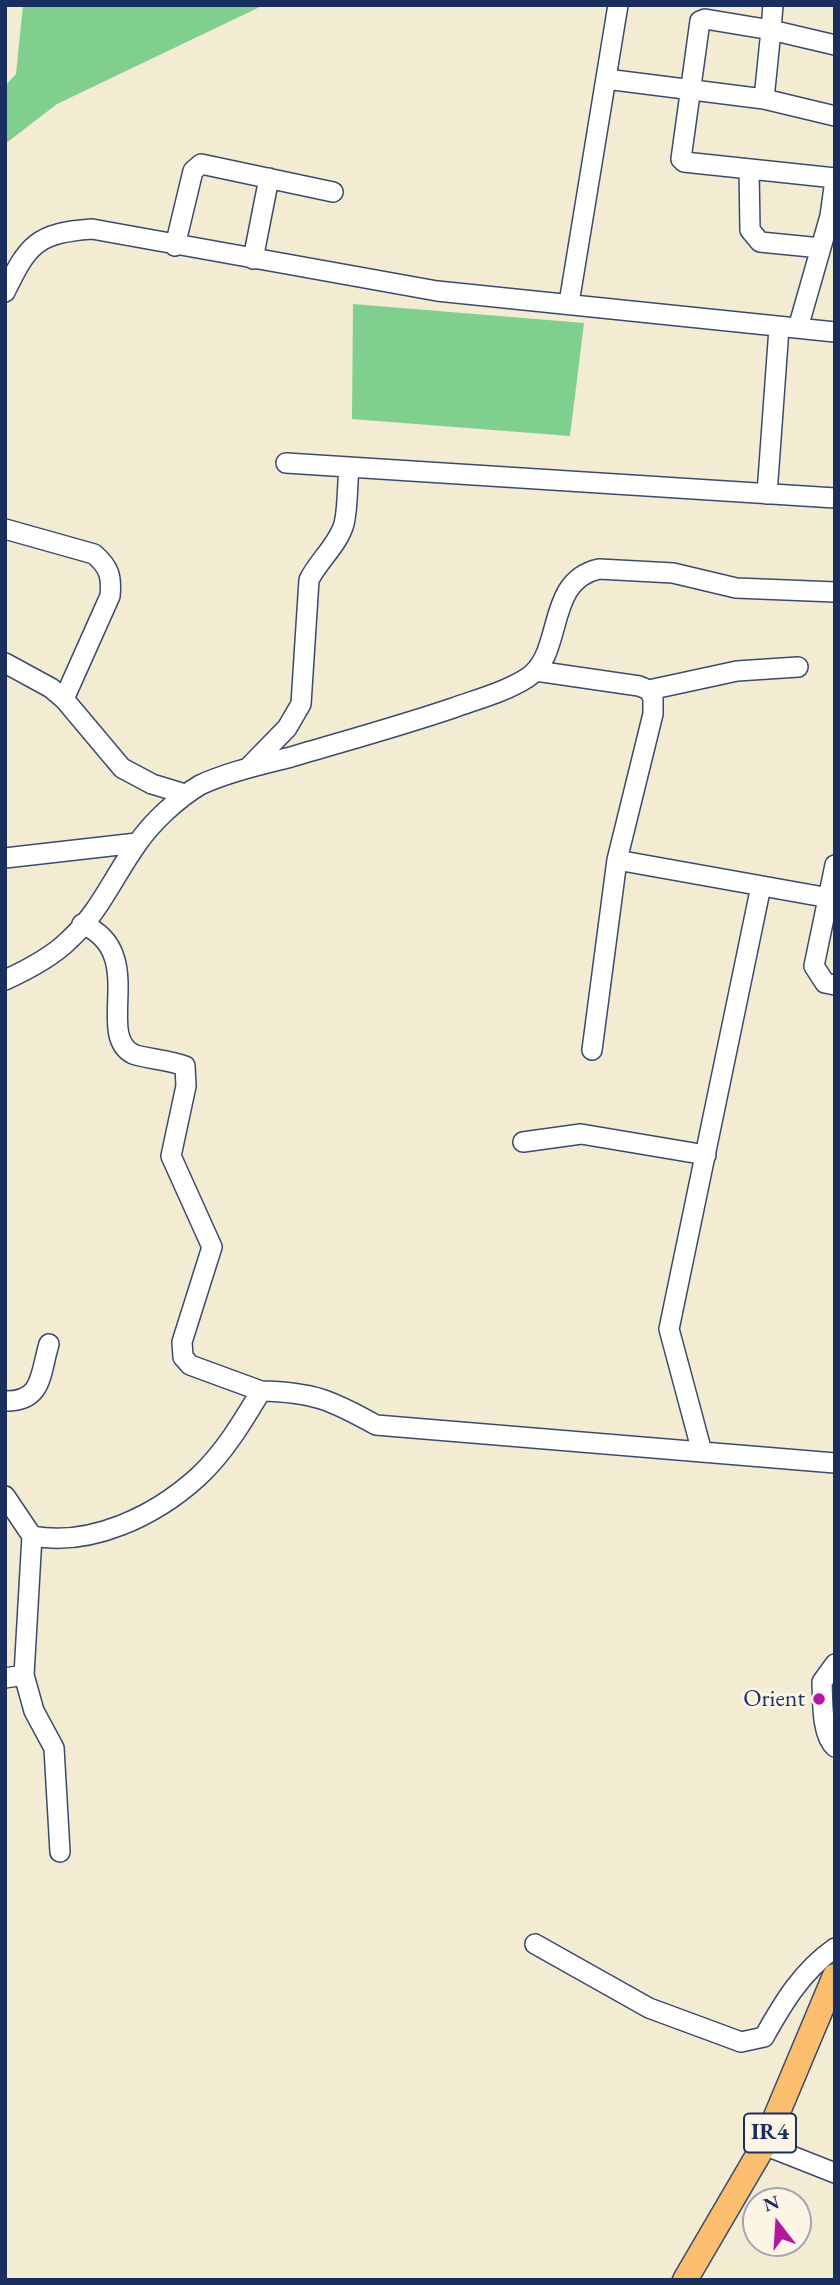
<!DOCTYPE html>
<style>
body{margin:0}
#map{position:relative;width:840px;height:2285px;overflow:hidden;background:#f3ebd2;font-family:"EB Garamond",serif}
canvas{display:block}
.frame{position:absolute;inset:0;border:7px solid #1b2f5e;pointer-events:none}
.north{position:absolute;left:742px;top:2187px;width:70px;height:70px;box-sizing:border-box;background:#fcf5e5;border:2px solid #a2a6af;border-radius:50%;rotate:343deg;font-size:19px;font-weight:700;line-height:28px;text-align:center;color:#1b2f5e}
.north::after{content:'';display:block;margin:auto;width:24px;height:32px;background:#b5179e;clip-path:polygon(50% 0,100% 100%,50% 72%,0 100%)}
</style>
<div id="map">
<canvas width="840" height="2285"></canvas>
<div class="frame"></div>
<div class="north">N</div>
</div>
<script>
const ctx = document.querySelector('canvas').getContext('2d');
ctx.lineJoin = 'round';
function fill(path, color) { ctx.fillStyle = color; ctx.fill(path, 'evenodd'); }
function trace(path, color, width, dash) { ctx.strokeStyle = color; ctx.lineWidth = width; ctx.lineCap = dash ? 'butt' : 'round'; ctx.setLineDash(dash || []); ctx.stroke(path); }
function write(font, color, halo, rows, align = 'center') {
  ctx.font = font + ' "EB Garamond",serif'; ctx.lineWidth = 6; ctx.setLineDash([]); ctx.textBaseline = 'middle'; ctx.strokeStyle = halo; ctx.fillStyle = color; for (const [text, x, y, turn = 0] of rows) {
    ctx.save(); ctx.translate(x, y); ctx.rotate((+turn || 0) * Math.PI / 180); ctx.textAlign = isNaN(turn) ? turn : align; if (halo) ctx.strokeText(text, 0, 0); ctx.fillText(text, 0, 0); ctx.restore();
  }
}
fill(new Path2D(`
 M 23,5 L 264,5 L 57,104 L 5,144 L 5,86 L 16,74 Z
 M 353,304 L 584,323 L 570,436 L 352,419 Z`), '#81cf8f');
const minor = new Path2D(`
 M 773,5 L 771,30 L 835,45
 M 606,79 L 764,99 L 835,116
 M 764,99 L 771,30 L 705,19 L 700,21 L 681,159 L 684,162 L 835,178
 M 749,169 L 750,230 L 760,242 L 821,248
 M 175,246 L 193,171 L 201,164 L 333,192
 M 253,259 L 269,178
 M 5,292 C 28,245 36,233 92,229 L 437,291 L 835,332
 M 569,303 L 618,5
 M 798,328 L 830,216 L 835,180
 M 286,463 L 835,498
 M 767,494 L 779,328
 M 5,529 L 94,554 C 109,567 112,576 110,596 L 64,699
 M 5,663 L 51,688 L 64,699 L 122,768 L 152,784 L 185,794
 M 536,671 L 639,686 L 649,690 L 653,698 L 653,714 L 617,860 L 592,1050
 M 649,690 L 737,671 L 798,667
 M 250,766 L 287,728 L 301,704 L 309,580 C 318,561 338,545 344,524 C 348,508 347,487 349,469
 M 5,858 L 137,843
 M 617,860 L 835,899
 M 835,865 L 814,966 L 825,983 L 835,985
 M 82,924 C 149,952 94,1034 133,1054 C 142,1058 170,1060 185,1066 L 186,1086 L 171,1156 L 212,1247 L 182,1342 L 183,1357 L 190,1365 L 261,1391
 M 5,980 C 27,970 52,957 69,940 C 99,913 114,876 137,844 C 152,822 177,799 200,785 C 228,772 260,765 291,757 C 345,741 400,726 453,708 C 478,699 505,692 527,678 C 565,654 544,581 599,569 L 673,573 L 736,588 L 835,592
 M 523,1142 L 581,1134 L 706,1155
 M 5,1401 C 43,1402 40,1374 49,1344
 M 702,1452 L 669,1329 L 761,886
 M 5,1496 L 32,1536 L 24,1675 L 34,1711 L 54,1748 L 60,1852
 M 32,1536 C 91,1547 155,1516 198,1477 C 224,1453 243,1421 261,1391 C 313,1392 331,1400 376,1425 L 835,1463
 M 835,1664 L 822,1682 C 823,1700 821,1734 835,1747
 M 5,1678 L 24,1675
 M 535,1944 L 649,2008 L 741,2042 L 764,2037 C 783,2003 802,1971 835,1948
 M 764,2145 L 835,2173`);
const major = new Path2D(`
 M 685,2280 L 764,2145 L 835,1976`);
trace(minor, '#3b4b6f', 22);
trace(major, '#3b4b6f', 27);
trace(minor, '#fff', 19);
trace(major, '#fbbd6e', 24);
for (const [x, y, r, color] of [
 [819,1699,7,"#b5179e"]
]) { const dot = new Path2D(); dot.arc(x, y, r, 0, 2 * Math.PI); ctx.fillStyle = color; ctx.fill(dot); trace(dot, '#fcf5e5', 2.5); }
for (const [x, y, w] of [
 [770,2133,52]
]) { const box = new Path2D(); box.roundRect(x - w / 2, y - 19.5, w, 39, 5); ctx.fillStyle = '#fcf5e5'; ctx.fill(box); trace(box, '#1b2f5e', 2); }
write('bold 23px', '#1b2f5e', null, [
 ["IR4",770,2133]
]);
write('24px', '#1b2f5e', '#fcf5e5', [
 ["Orient",805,1699]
], 'right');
</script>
